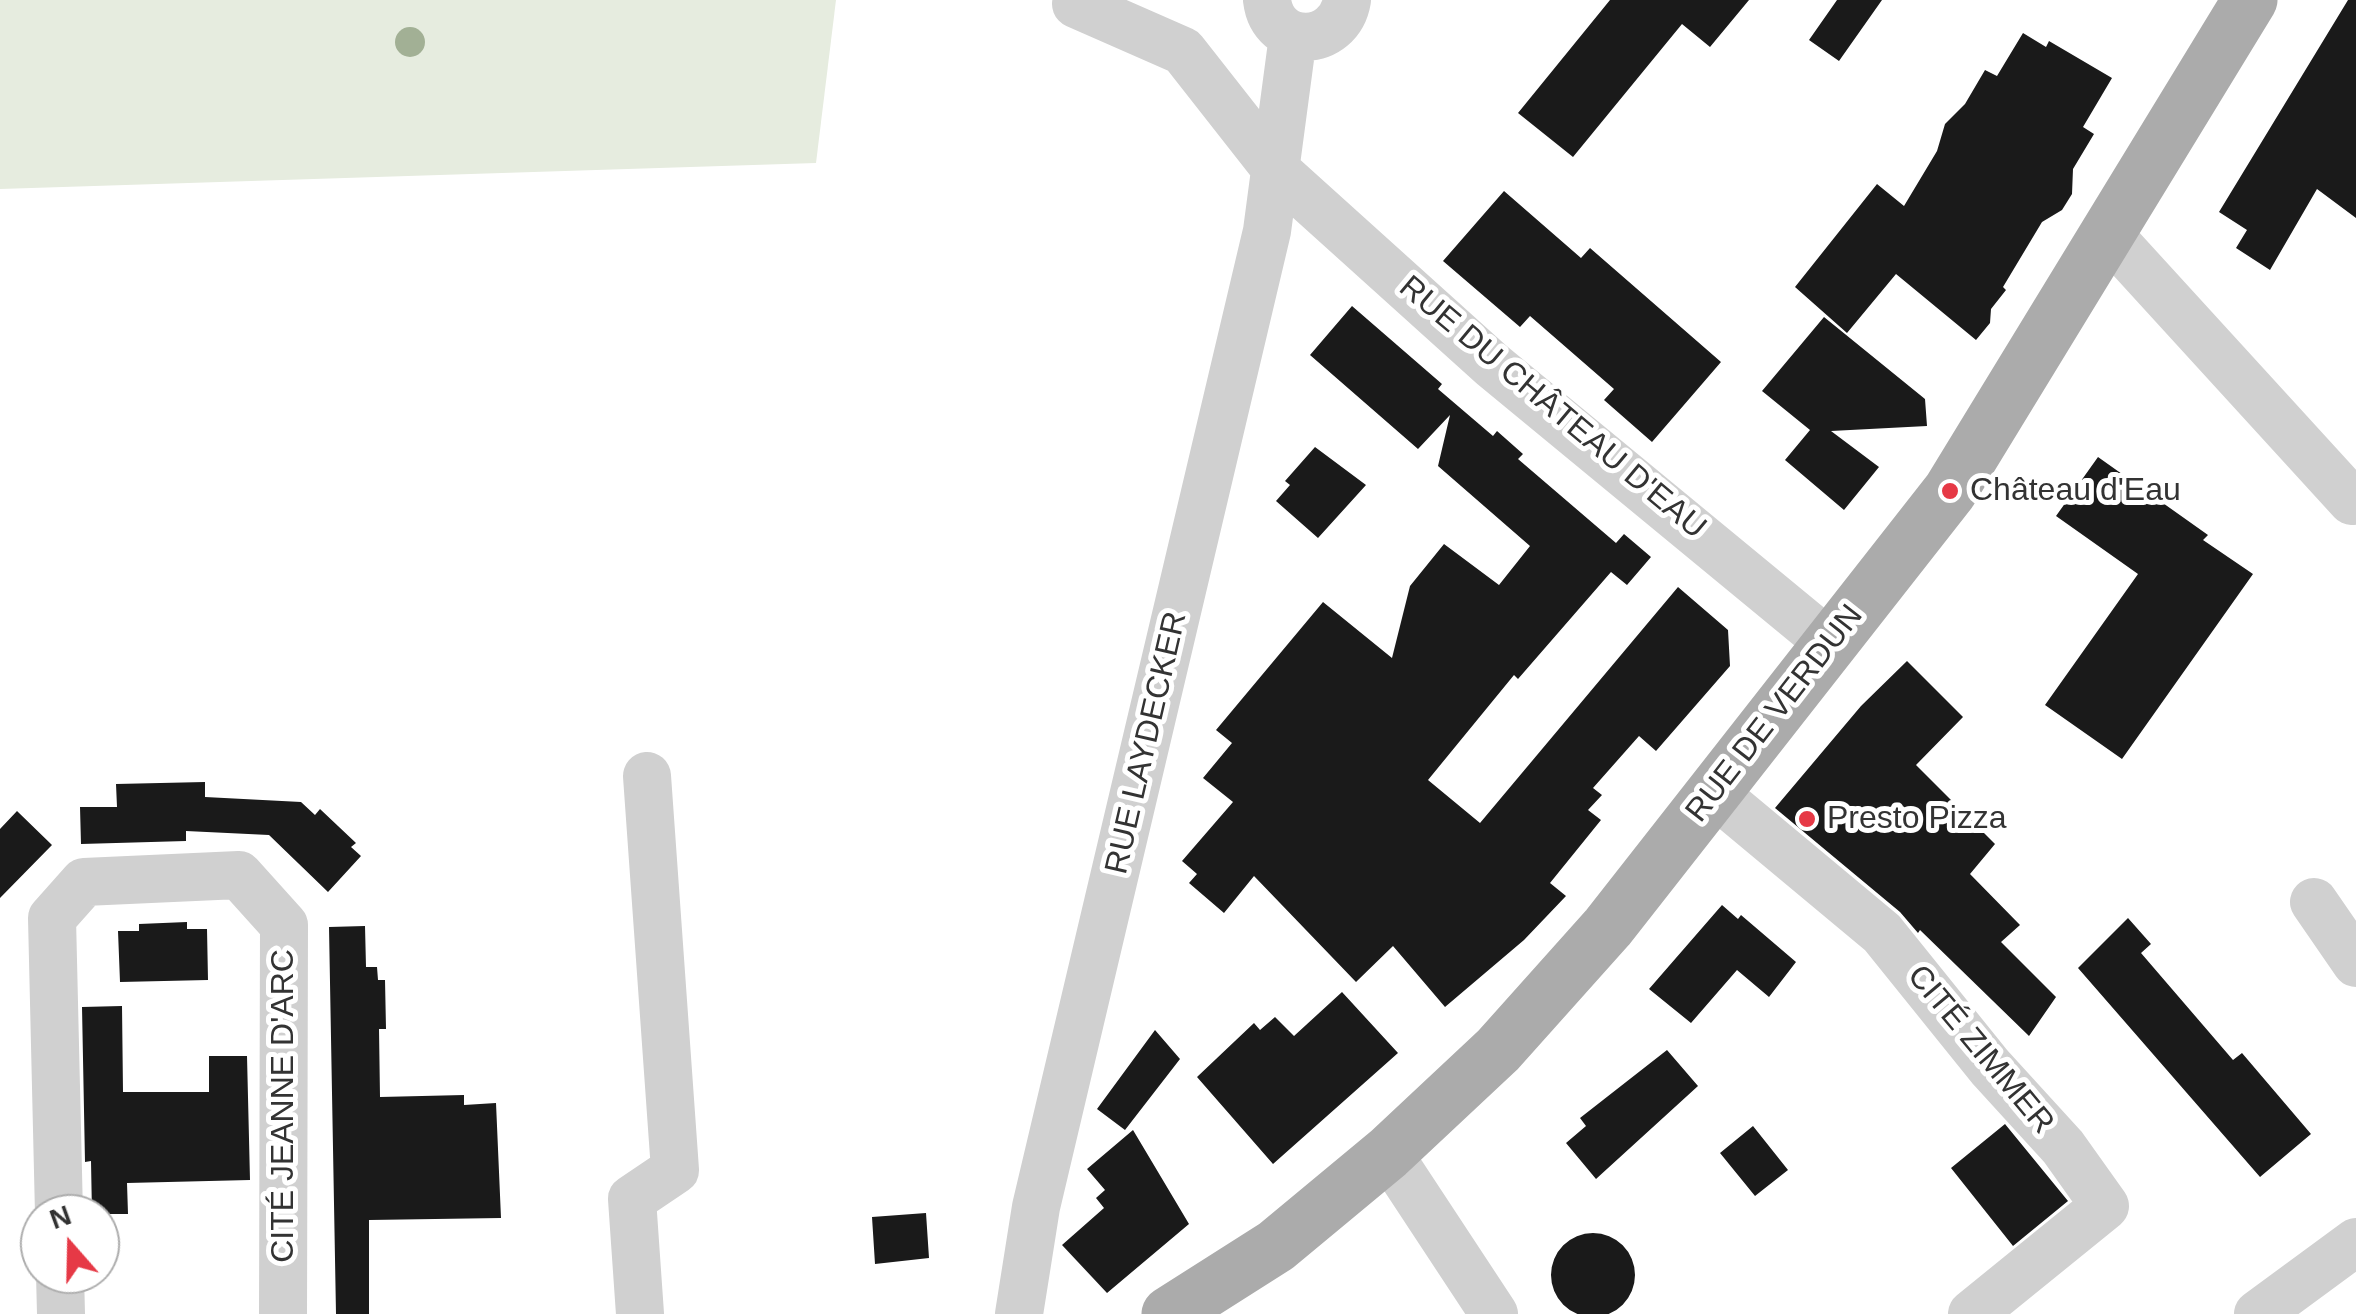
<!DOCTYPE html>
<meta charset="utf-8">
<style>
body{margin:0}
#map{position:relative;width:2356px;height:1314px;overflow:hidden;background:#fff;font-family:Arial,sans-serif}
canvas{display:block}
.north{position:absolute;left:20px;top:1194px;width:100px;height:100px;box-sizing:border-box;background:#fff;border:2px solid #adadad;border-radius:50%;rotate:340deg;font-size:28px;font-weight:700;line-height:40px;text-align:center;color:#333}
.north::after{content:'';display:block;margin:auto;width:35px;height:45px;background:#e63946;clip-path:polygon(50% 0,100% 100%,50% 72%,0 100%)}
</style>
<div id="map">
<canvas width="2356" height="1314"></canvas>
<div class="north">N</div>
</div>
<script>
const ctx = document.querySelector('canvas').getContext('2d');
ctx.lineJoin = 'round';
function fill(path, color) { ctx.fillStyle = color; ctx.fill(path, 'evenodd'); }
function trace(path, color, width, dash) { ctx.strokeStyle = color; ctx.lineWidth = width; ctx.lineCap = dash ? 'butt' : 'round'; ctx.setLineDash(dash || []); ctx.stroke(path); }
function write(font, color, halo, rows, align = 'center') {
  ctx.font = font + ' Arial,sans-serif'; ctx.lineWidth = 10; ctx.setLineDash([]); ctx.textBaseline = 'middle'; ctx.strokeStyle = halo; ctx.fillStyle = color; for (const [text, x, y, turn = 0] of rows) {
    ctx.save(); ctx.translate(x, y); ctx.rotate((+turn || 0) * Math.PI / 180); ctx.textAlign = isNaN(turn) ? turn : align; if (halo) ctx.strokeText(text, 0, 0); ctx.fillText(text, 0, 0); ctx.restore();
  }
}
fill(new Path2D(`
 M 0,0 L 836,0 L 816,163 L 0,189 Z`), '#e6ecdf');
fill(new Path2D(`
 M 1610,0 L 1749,0 L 1710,47 L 1682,24 L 1573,157 L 1518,113 Z
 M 1837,0 L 1882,0 L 1839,61 L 1809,40 Z
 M 2348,0 L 2356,0 L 2356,218 L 2317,189 L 2270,270 L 2236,248 L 2247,230 L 2219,212 Z
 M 2023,33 L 2046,47 L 2049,41 L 2112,78 L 2083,127 L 2094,134 L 2073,169 L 2072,194 L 2062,210 L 2042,222 L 2003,287 L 2006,290 L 1991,309 L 1990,323 L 1976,340 L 1896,274 L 1847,333 L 1795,287 L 1877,184 L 1904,206 L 1937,151 L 1945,124 L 1965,104 L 1985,70 L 1997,76 Z
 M 1504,191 L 1581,258 L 1590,248 L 1721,362 L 1652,442 L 1604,400 L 1614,389 L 1530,316 L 1520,327 L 1443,261 Z
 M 1352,306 L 1442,384 L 1438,389 L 1493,436 L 1497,431 L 1523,454 L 1518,459 L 1616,543 L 1624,534 L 1651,557 L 1627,585 L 1611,572 L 1518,679 L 1514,675 L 1428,780 L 1480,823 L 1678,587 L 1728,630 L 1730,666 L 1656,751 L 1639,736 L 1593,788 L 1602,795 L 1588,810 L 1601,820 L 1550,883 L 1566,896 L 1524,940 L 1445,1007 L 1393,946 L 1356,982 L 1254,876 L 1224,913 L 1189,883 L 1197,874 L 1182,861 L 1233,802 L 1203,778 L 1232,743 L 1216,730 L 1323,602 L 1392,658 L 1410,586 L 1444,544 L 1499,585 L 1530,546 L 1438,466 L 1450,415 L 1418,449 L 1310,355 Z
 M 1824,317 L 1925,399 L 1927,426 L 1831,431 L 1879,467 L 1844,510 L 1785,460 L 1810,430 L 1762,391 Z
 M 1315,447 L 1366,485 L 1318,538 L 1276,501 L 1290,485 L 1285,481 Z
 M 2098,457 L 2208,535 L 2203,540 L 2253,574 L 2122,759 L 2045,705 L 2138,574 L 2056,516 Z
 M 1907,661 L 1963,717 L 1916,765 L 1995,844 L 1970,874 L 2020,925 L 2001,942 L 2056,997 L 2029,1036 L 1920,930 L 1918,933 L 1900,912 L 1775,808 L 1861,706 Z
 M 205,782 L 205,797 L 301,802 L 315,815 L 320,809 L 356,843 L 351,847 L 361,856 L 328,892 L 269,835 L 186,831 L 186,841 L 81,844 L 80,807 L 117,807 L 116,784 Z
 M 17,811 L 52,845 L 0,898 L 0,829 Z
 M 1722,905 L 1738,919 L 1741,915 L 1796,962 L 1769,997 L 1737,970 L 1691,1023 L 1649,989 Z
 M 2128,918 L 2151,944 L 2141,953 L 2233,1060 L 2242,1053 L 2311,1134 L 2260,1177 L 2078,968 Z
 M 187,922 L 187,929 L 207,929 L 208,980 L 120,982 L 118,931 L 139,931 L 139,924 Z
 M 365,926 L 366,967 L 377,967 L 378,980 L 385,980 L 386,1029 L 379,1029 L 380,1097 L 464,1095 L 464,1105 L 496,1103 L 501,1218 L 369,1220 L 369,1314 L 336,1314 L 329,927 Z
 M 1342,992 L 1398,1053 L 1273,1164 L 1197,1077 L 1254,1023 L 1260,1030 L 1275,1017 L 1294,1036 Z
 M 122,1006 L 123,1092 L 209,1092 L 209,1056 L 247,1056 L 250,1180 L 127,1183 L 128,1214 L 92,1214 L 91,1161 L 85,1162 L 82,1007 Z
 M 1155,1030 L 1180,1059 L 1125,1130 L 1097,1109 Z
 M 1667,1050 L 1698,1086 L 1596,1179 L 1566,1143 L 1586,1126 L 1580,1118 Z
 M 2005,1124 L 2068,1201 L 2013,1246 L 1951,1168 Z
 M 1753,1126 L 1788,1170 L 1755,1196 L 1720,1153 Z
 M 1133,1130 L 1189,1224 L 1107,1293 L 1062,1245 L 1104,1208 L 1096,1198 L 1105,1190 L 1087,1169 Z
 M 926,1213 L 929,1258 L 875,1264 L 872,1217 Z
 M1551 1275a42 42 0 1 1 84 0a42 42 0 1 1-84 0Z`), '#1a1a1a');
trace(new Path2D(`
 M 1267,0 C 1273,50 1339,48 1347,0
 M 1076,4 L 1183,51 L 1278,172 L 1492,365 L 1828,642
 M 2109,235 L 2352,501
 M 1714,793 L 1882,933 L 1990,1067 L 2063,1147 L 2105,1206 L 1972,1314
 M 2314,902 L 2356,963
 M 1388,1153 L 1494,1314
 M 59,1214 L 52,918 L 84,882 L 239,875 L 284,925 L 283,1314
 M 60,1274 L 61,1314
 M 640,1314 L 632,1199 L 675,1170 L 647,776
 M 1019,1314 L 1036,1207 L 1267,231 L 1293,36
 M 2258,1314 L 2356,1242`), '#d0d0d0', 48);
trace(new Path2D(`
 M 1169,1314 L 1276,1246 L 1388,1153 L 1498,1050 L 1608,927 L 1950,491 L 2250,0`), '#ababab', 55);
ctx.fillStyle = '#a2b095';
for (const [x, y] of [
 [410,42]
]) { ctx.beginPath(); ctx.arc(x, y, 15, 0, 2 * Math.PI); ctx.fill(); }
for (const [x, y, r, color] of [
 [1950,491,10,"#e63946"],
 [1807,819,10,"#e63946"]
]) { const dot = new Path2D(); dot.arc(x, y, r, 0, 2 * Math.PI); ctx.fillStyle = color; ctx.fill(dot); trace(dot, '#fff', 4); }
write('32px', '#333', '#fff', [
 ["RUE DU CHÂTEAU D'EAU",1552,408,40],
 ["RUE DE VERDUN",1775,714,-52],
 ["RUE LAYDECKER",1147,743,-77],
 ["CITÉ ZIMMER",1980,1050,50],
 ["CITÉ JEANNE D'ARC",284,1106,-90]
]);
write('32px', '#333', '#fff', [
 ["Château d'Eau",1970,491],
 ["Presto Pizza",1827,819]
], 'left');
</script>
